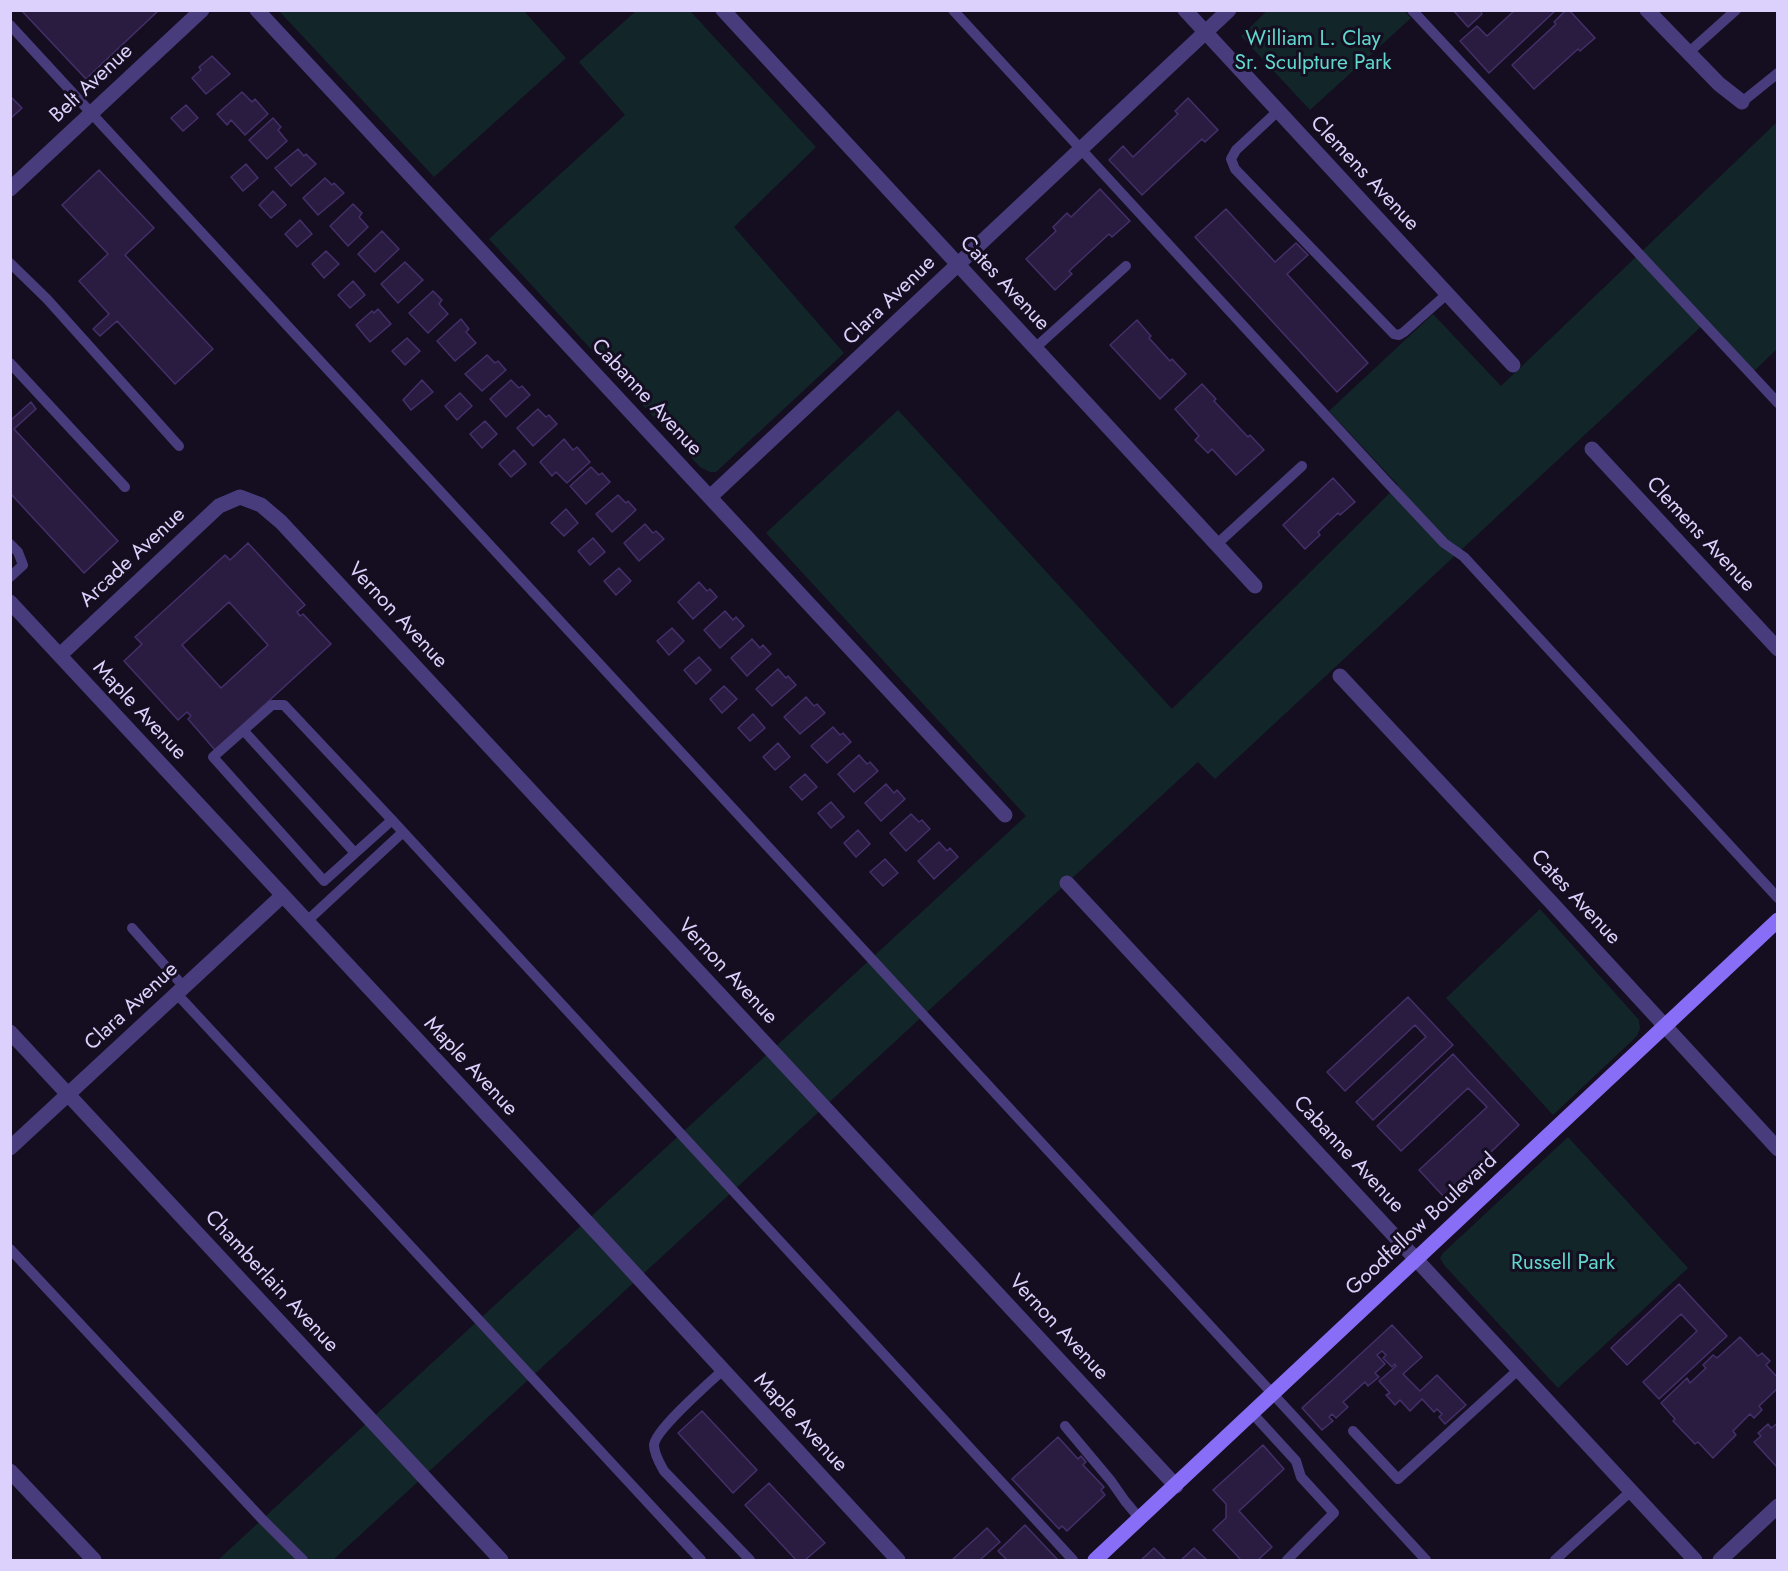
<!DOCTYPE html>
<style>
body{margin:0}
#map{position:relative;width:1788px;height:1571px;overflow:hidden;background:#140e20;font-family:Jost,sans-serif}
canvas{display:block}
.frame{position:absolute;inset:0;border:12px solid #dcd0fc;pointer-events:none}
</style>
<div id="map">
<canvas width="1788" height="1571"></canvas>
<div class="frame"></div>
</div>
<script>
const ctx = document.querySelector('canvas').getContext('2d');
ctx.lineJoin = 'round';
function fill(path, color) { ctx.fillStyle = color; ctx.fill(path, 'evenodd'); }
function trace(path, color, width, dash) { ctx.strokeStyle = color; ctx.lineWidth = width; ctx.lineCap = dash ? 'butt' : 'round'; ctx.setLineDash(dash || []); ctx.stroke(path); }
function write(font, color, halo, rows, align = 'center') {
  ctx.font = font + ' Jost,sans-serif'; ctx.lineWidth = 6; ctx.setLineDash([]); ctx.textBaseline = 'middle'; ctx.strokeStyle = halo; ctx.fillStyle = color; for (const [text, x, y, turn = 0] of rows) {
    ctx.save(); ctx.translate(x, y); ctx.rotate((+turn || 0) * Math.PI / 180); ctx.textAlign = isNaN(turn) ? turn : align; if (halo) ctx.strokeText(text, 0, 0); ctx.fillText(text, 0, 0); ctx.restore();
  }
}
fill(new Path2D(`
 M 1268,10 L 1404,11 L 1411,18 L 1310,110 L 1241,36 Z
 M 279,11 L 524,11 L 566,58 L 434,177 Z
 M 636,11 L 690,11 L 816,147 L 734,227 L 844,353 L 716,472 L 710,472 L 700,467 L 489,239 L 625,115 L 579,62 Z
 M 1777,122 L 1777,349 L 1753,372 L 1707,321 L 1215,779 L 1198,762 L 333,1560 L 218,1560 L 1026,816 L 766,533 L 898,410 L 1172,709 L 1398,485 L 1329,411 L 1433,314 L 1501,386 Z
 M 1540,909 L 1639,1020 L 1640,1029 L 1637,1036 L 1553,1115 L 1446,998 Z
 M 1568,1137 L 1688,1268 L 1558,1388 L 1444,1265 L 1440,1258 L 1443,1253 Z`), '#122629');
const building = new Path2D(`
 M 21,10 L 159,10 L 86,79 Z
 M 1453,10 L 1480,10 L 1482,14 L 1468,27 Z
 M 1515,10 L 1556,10 L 1489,73 L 1460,41 L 1477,26 L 1487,36 Z
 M 1566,10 L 1569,10 L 1595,38 L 1580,51 L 1578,49 L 1534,89 L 1512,65 L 1556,24 L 1554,22 Z
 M 212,56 L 230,74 L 206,94 L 192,78 L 201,70 L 199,67 Z
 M 242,92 L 252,102 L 255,99 L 268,114 L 245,135 L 231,120 L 227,125 L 217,114 Z
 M 10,96 L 22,108 L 10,119 Z
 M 1188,98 L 1218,130 L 1205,142 L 1202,139 L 1142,195 L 1109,160 L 1123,146 L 1133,157 L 1178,114 L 1175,111 Z
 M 186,105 L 198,118 L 183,131 L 171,118 Z
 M 273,118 L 281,127 L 278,130 L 287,141 L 267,159 L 249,140 Z
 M 298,149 L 304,156 L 306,154 L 316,164 L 291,186 L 275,168 Z
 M 246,164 L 258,178 L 243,191 L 231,177 Z
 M 99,170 L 154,228 L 125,255 L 213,349 L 175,384 L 117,321 L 100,336 L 93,329 L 109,314 L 79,281 L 108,254 L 62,205 Z
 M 325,178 L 332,185 L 334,183 L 344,193 L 318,215 L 303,198 Z
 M 1100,189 L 1130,221 L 1112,237 L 1109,234 L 1069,271 L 1072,274 L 1055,290 L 1026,259 L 1056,231 L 1053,227 L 1067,213 L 1071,217 Z
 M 273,191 L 286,205 L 271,218 L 259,205 Z
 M 353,204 L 362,213 L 359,217 L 368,227 L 348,246 L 330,226 Z
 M 1226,209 L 1275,262 L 1296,243 L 1308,255 L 1287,274 L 1368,363 L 1337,392 L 1195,237 Z
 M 300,220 L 312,234 L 297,247 L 285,234 Z
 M 382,231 L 399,249 L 375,272 L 358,254 Z
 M 326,251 L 339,264 L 324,278 L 312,264 Z
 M 405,262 L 423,280 L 398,303 L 381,284 Z
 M 353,281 L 365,295 L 350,308 L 338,295 Z
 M 433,291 L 442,300 L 439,304 L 448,314 L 428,333 L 409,313 Z
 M 378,309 L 391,324 L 370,342 L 356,325 L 372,311 L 374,313 Z
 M 461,319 L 469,329 L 466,332 L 476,343 L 455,361 L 437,341 Z
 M 1137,320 L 1151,336 L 1149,338 L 1170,361 L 1172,359 L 1186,374 L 1160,399 L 1110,345 Z
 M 407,338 L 420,351 L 405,365 L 392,351 Z
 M 487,355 L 495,363 L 498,361 L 506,370 L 482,391 L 465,374 Z
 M 422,380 L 433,392 L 411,410 L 403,400 Z
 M 511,380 L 519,388 L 522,386 L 530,395 L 506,417 L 490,399 Z
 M 1202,384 L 1216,399 L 1214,401 L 1248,437 L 1250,435 L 1264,450 L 1236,475 L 1212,449 L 1208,453 L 1195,440 L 1199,436 L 1175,409 Z
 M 460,393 L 472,406 L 457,420 L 445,406 Z
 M 31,402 L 36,409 L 14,429 L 118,541 L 84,573 L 10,493 L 10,417 L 12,419 Z
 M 538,409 L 546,417 L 549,415 L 557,424 L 533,446 L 517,428 Z
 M 485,421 L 497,434 L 482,448 L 470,434 Z
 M 564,439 L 573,450 L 577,447 L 590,462 L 567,483 L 556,472 L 552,476 L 540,462 Z
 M 514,450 L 526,464 L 511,477 L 499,464 Z
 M 591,467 L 599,475 L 602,473 L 610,482 L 586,504 L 570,486 Z
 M 1333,478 L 1355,502 L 1340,515 L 1338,513 L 1318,532 L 1320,535 L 1305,549 L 1283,525 Z
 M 618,495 L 626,503 L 628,501 L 636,510 L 612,532 L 596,514 Z
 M 566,509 L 578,523 L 564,536 L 551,523 Z
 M 645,524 L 653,533 L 656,531 L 664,539 L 639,561 L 624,543 Z
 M 593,538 L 605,552 L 590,565 L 578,551 Z
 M 248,543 L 305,605 L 297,612 L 300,616 L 303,614 L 331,644 L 215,750 L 188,719 L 191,716 L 187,712 L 178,720 L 124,661 L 142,644 L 135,637 L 225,555 L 230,560 ZM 229,602 L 268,645 L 221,688 L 182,645 Z
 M 619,568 L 631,581 L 616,595 L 604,581 Z
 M 699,582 L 707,591 L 710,589 L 717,597 L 693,619 L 678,602 Z
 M 725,611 L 733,620 L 736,617 L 744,626 L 720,648 L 704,630 Z
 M 672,628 L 684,641 L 669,655 L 657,641 Z
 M 752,639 L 760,648 L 763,645 L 771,654 L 747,676 L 731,658 Z
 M 699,657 L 711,670 L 696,684 L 684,670 Z
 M 778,669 L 786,678 L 788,676 L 796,685 L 772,706 L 756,689 Z
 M 724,686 L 737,699 L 722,713 L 710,699 Z
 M 806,697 L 814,706 L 817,704 L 825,713 L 800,734 L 784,717 Z
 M 753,714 L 765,728 L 750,741 L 738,728 Z
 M 833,727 L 840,735 L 843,733 L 851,742 L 827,763 L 811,746 Z
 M 778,743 L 790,757 L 775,770 L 763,757 Z
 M 859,755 L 867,764 L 870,762 L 878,771 L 854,792 L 838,774 Z
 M 805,774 L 817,787 L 802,800 L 790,787 Z
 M 886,784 L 894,793 L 897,790 L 905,799 L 881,821 L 865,803 Z
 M 831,802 L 844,817 L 831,828 L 818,813 Z
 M 911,814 L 919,822 L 922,820 L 930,829 L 906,851 L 890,833 Z
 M 858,830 L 870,844 L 856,857 L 844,843 Z
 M 939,842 L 947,851 L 950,848 L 958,857 L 934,879 L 918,861 Z
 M 885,859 L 898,873 L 883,886 L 870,872 Z
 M 1408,997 L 1453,1045 L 1373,1120 L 1356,1102 L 1426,1037 L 1415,1025 L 1345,1091 L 1327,1072 Z
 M 1453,1054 L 1519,1125 L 1444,1197 L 1419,1170 L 1487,1107 L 1468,1088 L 1401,1151 L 1377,1126 Z
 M 1679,1284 L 1727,1336 L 1659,1399 L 1643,1382 L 1697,1331 L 1681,1314 L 1627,1365 L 1611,1348 Z
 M 1392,1325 L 1422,1357 L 1403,1374 L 1420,1391 L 1437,1375 L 1466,1405 L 1445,1424 L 1439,1417 L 1442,1414 L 1437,1409 L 1434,1412 L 1422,1399 L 1410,1411 L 1400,1400 L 1395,1405 L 1386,1395 L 1390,1393 L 1379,1381 L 1396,1366 L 1395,1364 L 1392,1367 L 1383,1358 L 1386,1355 L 1382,1351 L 1377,1355 L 1385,1364 L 1375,1373 L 1379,1377 L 1368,1386 L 1365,1382 L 1343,1402 L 1348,1407 L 1336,1418 L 1332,1414 L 1329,1417 L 1333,1421 L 1322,1430 L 1302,1408 Z
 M 1740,1337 L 1758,1356 L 1762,1353 L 1770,1361 L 1766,1365 L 1778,1378 L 1778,1388 L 1759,1406 L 1762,1410 L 1754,1418 L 1750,1414 L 1733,1431 L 1736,1435 L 1713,1458 L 1698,1442 L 1695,1444 L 1673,1421 L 1675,1419 L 1661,1403 L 1687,1378 L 1690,1383 L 1706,1368 L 1703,1365 L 1713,1355 L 1717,1358 Z
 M 702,1411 L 757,1470 L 733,1493 L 678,1433 Z
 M 1778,1423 L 1778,1465 L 1776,1466 L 1754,1442 L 1761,1436 L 1758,1433 L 1768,1424 L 1771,1428 Z
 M 1058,1437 L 1078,1459 L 1081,1456 L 1086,1462 L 1083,1465 L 1104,1487 L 1101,1490 L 1105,1495 L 1067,1531 L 1062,1526 L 1059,1529 L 1012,1479 Z
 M 1263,1445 L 1284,1469 L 1239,1511 L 1272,1547 L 1258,1560 L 1241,1560 L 1213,1530 L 1226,1518 L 1226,1504 L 1213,1490 Z
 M 769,1483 L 825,1543 L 805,1560 L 796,1560 L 745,1505 Z
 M 1025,1525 L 1058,1560 L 1007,1560 L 998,1551 Z
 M 987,1528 L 1000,1542 L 980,1560 L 952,1560 Z
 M 1154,1548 L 1166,1560 L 1141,1560 Z
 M 1194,1548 L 1207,1560 L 1181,1560 Z`);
fill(building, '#291c40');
trace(building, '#452f6a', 1.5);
trace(new Path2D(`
 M 953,10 L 1385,480 L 1444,543 L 1464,557 L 1778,898
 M 1412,10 L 1778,403
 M 10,25 L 1426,1560
 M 1687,54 L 1736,10
 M 1742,102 L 1778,73
 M 1278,111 L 1236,150 L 1231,159 L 1235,169 L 1394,334 L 1399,335 L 1404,332 L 1447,294
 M 10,263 L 47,299 L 179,446
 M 1035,348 L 1126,266
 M 10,363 L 125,487
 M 10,544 L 18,552 L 23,565 L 10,577
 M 1217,544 L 1302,466
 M 244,731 L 355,853
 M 392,820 L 324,881 L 213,757 L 272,705 L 284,705 L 392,820 L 403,832
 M 306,922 L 403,832 L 1073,1560
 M 132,928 L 184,987
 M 177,994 L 701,1560
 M 10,1249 L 262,1519 L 303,1560
 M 723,1370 C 709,1383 655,1430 654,1445 C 654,1454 660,1464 664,1471 L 750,1560
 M 1253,1414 L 1296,1461 L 1301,1477 L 1334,1513 L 1287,1560
 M 1065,1426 L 1111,1481 L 1125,1501 L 1140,1519
 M 1353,1431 L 1398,1479 L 1518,1370
 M 1555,1560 L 1631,1491`), '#493c7c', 10);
trace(new Path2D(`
 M 257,10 L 1005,815
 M 723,10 L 1255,586
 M 1185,10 L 1513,365
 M 1647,10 L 1719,84 L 1742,102
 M 10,189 L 202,10
 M 1592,449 L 1778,649
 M 710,497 L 1229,10
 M 10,602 L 599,1235 L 898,1560
 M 60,655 L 219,506 L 240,497 L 261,505 L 281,522 L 1176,1486
 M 1340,676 L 1550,901 L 1778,1149
 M 1067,883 L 1695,1560
 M 10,1032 L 501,1560
 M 10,1148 L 282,896
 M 10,1471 L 94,1560
 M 1720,1560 L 1778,1506`), '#493c7c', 15);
trace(new Path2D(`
 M 1095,1560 L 1778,920`), '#886ef6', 15);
write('21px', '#61d7cd', '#140e20', [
 ["William L. Clay",1313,40],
 ["Sr. Sculpture Park",1313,64],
 ["Russell Park",1563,1264]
]);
write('21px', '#dcd0fc', '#140e20', [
 ["Belt Avenue",92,84,-43],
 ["Clemens Avenue",1364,174,47],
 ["Cates Avenue",1004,284,47],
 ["Clara Avenue",890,301,-44],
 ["Cabanne Avenue",646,398,47],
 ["Clemens Avenue",1700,535,47],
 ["Arcade Avenue",133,558,-43],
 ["Vernon Avenue",397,616,47],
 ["Maple Avenue",139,711,47],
 ["Cates Avenue",1575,898,47],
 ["Vernon Avenue",727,972,47],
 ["Clara Avenue",132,1007,-43],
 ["Maple Avenue",470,1067,47],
 ["Cabanne Avenue",1348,1155,47],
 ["Goodfellow Boulevard",1422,1225,-43],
 ["Chamberlain Avenue",271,1282,47],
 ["Vernon Avenue",1058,1328,47],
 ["Maple Avenue",800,1423,47]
]);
</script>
